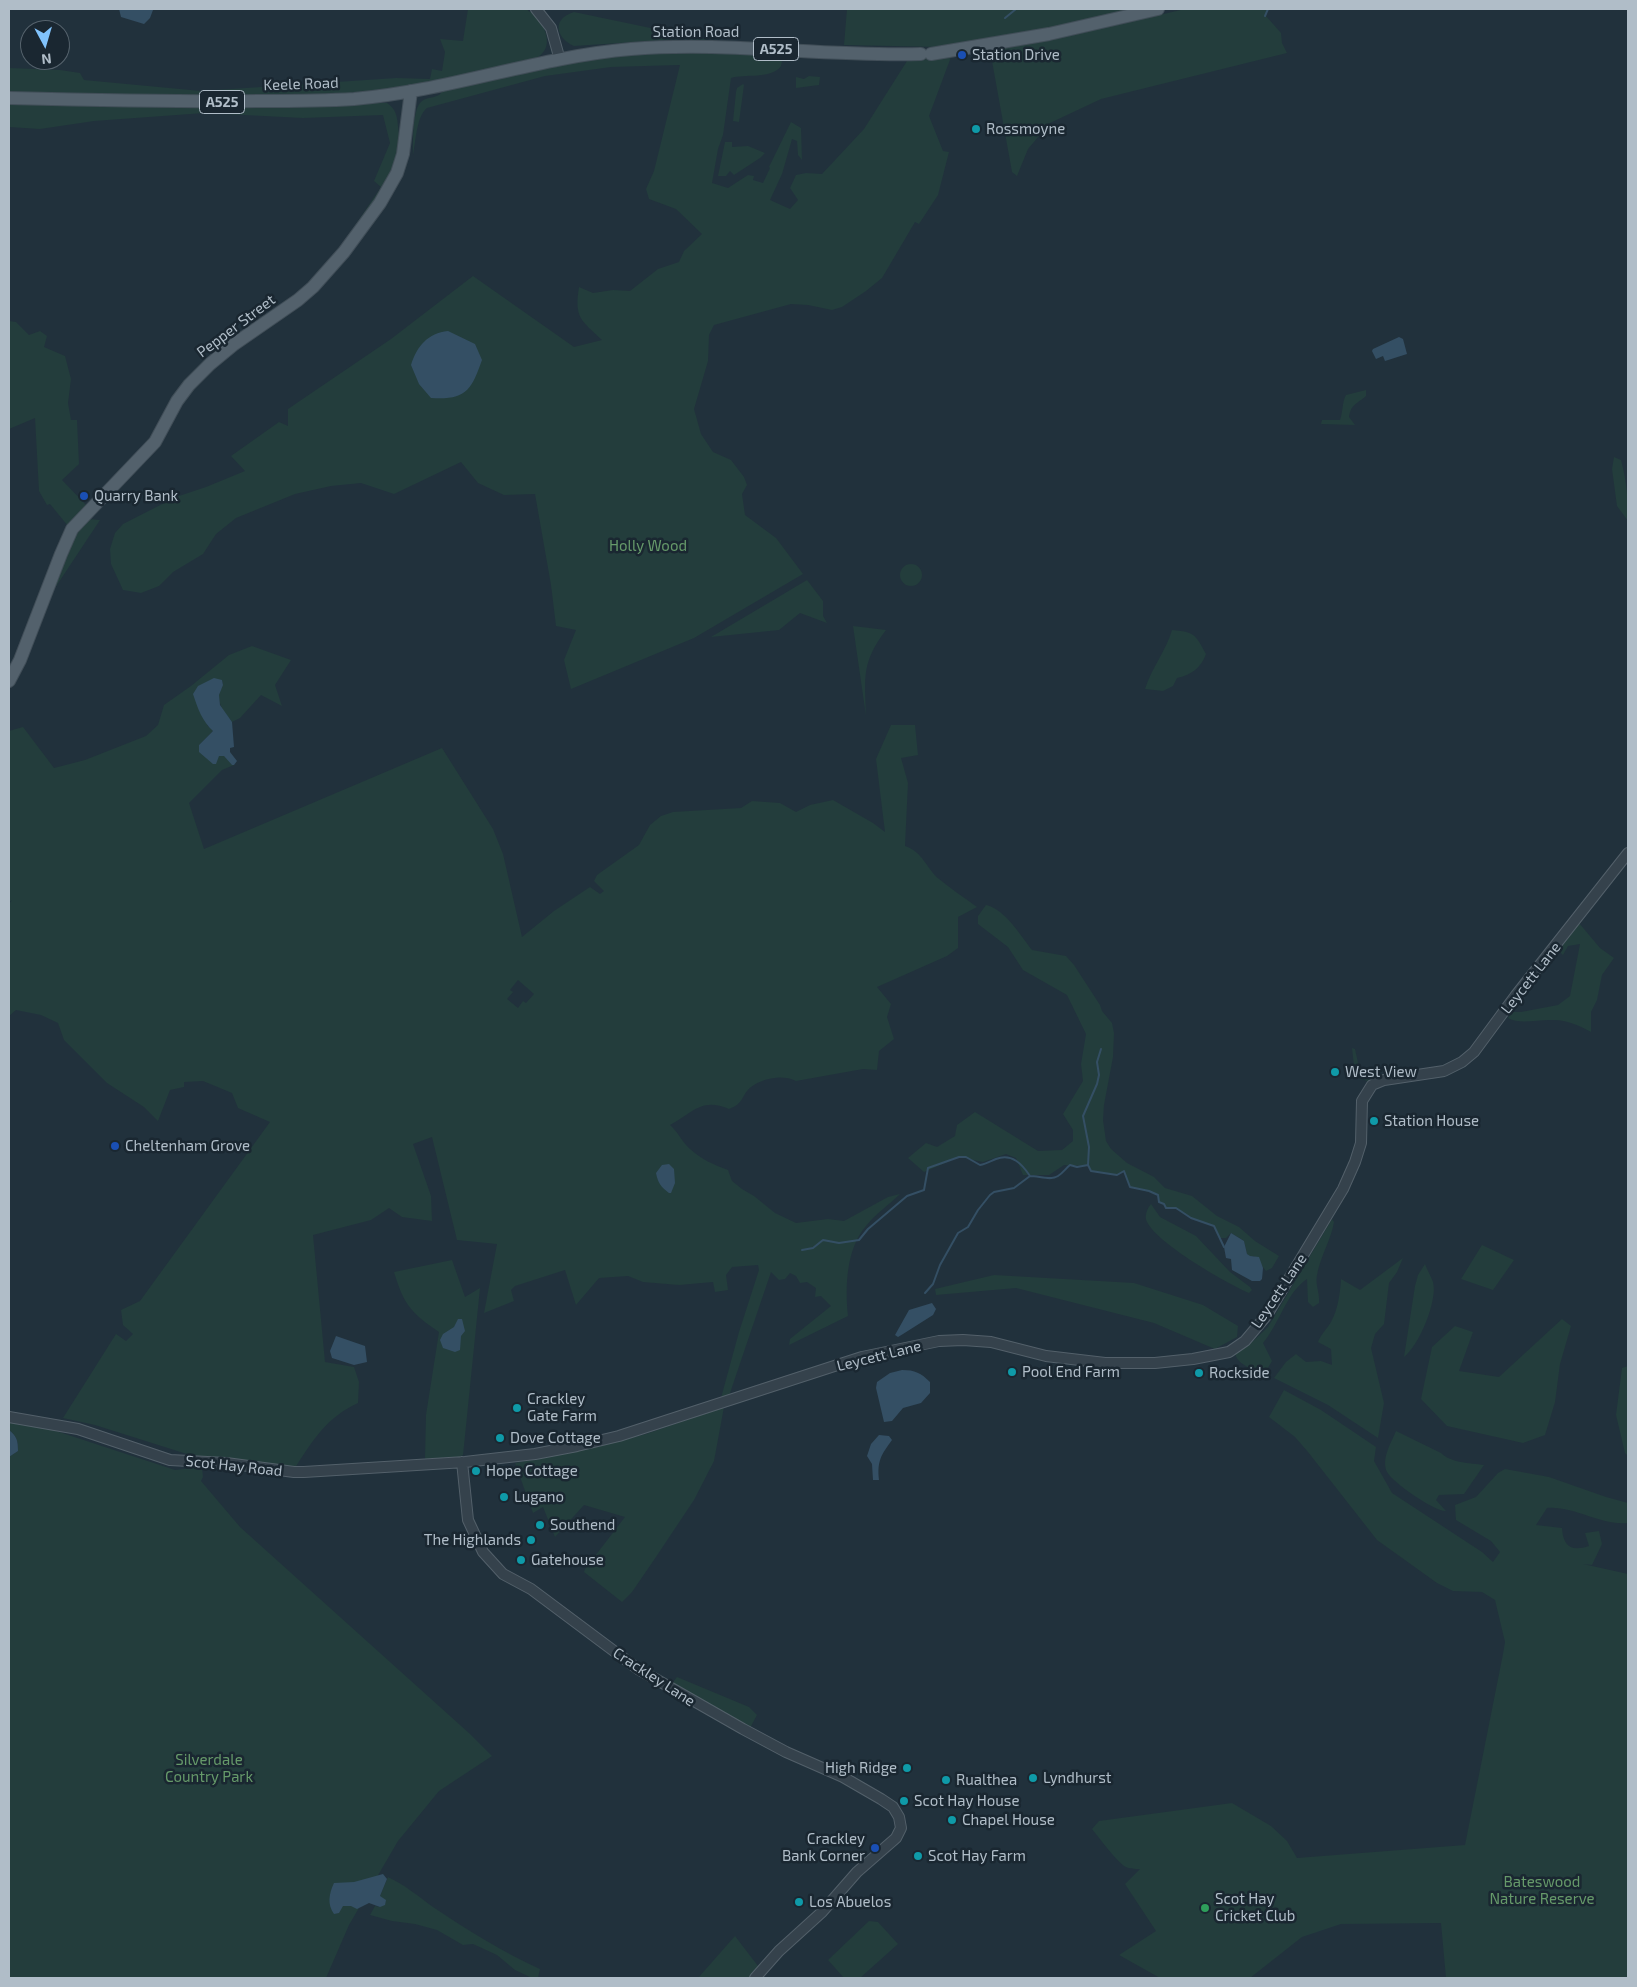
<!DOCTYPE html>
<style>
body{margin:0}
#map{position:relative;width:1637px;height:1987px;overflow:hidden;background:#21313c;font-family:"Exo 2",sans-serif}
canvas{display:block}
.frame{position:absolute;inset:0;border:10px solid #b0bdc8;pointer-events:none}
.north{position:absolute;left:20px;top:20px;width:50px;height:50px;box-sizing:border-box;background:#1a2731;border:1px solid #56636d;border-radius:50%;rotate:174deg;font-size:14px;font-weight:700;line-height:20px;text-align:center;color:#b0bdc8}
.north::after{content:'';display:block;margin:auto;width:18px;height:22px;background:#81c3fc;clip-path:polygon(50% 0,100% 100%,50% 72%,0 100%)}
</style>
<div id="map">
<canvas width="1637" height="1987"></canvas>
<div class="frame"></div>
<div class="north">N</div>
</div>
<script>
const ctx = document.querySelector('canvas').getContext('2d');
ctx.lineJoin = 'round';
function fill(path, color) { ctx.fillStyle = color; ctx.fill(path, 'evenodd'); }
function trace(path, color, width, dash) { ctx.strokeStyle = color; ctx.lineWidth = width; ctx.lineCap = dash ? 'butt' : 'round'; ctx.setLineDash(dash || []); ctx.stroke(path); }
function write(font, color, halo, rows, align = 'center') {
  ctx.font = font + ' "Exo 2",sans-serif'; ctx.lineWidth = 5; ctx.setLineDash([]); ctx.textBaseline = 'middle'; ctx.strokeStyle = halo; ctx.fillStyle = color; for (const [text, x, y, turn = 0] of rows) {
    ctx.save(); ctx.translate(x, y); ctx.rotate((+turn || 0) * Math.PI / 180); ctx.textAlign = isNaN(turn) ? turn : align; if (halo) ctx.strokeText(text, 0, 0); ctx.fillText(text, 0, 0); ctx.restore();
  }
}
fill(new Path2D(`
 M 468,9 L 526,9 L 530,12 L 532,11 C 545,25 557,49 534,59 L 463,76 L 397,88 L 348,94 L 238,98 L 9,94 L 9,68 L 60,70 L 80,73 L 84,80 L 201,91 L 396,78 L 430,79 L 432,69 L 442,71 L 445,52 L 440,39 L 463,41 Z
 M 847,9 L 1137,9 L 1057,28 L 940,47 L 844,45 Z
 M 1185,9 L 1268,9 L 1266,16 L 1281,33 L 1282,43 L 1287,53 L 1101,99 L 1050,123 L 1028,149 L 1017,176 L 1012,172 L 990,50 L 1061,38 Z
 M 574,12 L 708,40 L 680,39 L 574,46 C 556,38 551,19 574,12 Z
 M 704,52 L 783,54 C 782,58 782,63 781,66 C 773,79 744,74 731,78 L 723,135 L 718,149 L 712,183 L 728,188 L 748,175 L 754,176 L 753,180 L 763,183 L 770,168 L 769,167 L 791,122 L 801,128 L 802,160 L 798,155 L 797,141 L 792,139 L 782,174 L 770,200 L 790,209 L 798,200 L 790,188 L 796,175 L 806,173 L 822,174 L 864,129 L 907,61 L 951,57 L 929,116 L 943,151 L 949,152 L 938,195 L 919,224 L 915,222 L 882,278 L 866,291 L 842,307 L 832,310 L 808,305 L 791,304 L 714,325 L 709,335 L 708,361 L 694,409 L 701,434 L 713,452 L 731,460 L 744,477 L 747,485 L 742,494 L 745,515 L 776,538 L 803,574 L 694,638 L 571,689 L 564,660 L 576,630 L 556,626 L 551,585 L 535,494 L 504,495 L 478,483 L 461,462 L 394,494 L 361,483 L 331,486 L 295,494 L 236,518 L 216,534 L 203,554 L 173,572 L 159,586 L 141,593 L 123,590 L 111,564 L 110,549 L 115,533 L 123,524 L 176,497 L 206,487 L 245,471 L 231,456 L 279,422 L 288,426 L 288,409 L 391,339 L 473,276 L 574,347 L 602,340 C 581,320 574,318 579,287 L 593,293 L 613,290 L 630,291 L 658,269 L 679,262 L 684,251 L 702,234 L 676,209 L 649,199 L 646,189 L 654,171 L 680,65 L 611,67 L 545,76 L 427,108 C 416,117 416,142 413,155 C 413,143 412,108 422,101 C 428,96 439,99 442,91 L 583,60 L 630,55 Z
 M 809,76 L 820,77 L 819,85 L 796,88 L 796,77 L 804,79 Z
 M 743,84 L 744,85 L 739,122 L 733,121 L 736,92 L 737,88 Z
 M 9,102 L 387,103 C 396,109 397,116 398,126 C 405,173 375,202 348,236 L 381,187 L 374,181 L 390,143 L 383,115 L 303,118 L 204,113 L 94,121 L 40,129 L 9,127 Z
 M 725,142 L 732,142 L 732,147 L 748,146 L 765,153 L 760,158 L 734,175 L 730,171 L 726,176 L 718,176 Z
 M 9,321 L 16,322 L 29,335 L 40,331 L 47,336 L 44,347 L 65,356 L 71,379 L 68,403 L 71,420 L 77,420 L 79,464 L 62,480 L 88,507 L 68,526 L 50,504 L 47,505 L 39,491 L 35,418 L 9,429 Z
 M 1366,390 L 1366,396 C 1357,404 1351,404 1349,417 L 1355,425 L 1321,424 L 1322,420 L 1340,420 C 1343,412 1342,402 1346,395 Z
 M 1614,457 L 1621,460 C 1627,483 1628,498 1628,521 L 1617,506 L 1612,469 Z
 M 88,519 L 100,520 L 55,588 L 73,539 Z
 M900 575a11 11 0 1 1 22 0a11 11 0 1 1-22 0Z
 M 807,580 L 823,601 L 823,616 L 827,623 L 800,613 L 779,630 L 711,637 Z
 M 853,626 L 886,630 C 861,663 865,677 866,716 Z
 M 1172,630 C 1195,632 1195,634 1206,654 C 1201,668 1191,675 1177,678 L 1173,686 L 1163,691 L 1145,689 C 1152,667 1166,651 1172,630 Z
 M 252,646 L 291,660 L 275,685 L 282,706 L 261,695 L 240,718 L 232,722 C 227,715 218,706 219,696 C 219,690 224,687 222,680 L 207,725 L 213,731 L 199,745 L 218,756 L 224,755 L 232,765 L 234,765 L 222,770 L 189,803 L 204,849 L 442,748 L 493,829 L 503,854 L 522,937 L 554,911 L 590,887 L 600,894 L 604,891 L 594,881 L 597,875 L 639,845 L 650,825 L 661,816 L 673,812 L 741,808 L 752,801 L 780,803 L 796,812 L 810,805 L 833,800 L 873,823 L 885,832 L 876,759 L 891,725 L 915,725 L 918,755 L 901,758 L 908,783 L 905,846 C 923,852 926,868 939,879 C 951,889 965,898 977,907 L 958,917 L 958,948 L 947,956 L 877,987 L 891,1004 L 887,1017 L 894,1039 L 879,1051 L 877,1070 L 863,1069 L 796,1081 C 783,1074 763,1078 751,1087 C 741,1095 745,1103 729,1109 C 701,1097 693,1113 670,1125 C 678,1132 682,1142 690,1149 C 701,1159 714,1165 728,1170 L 732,1181 L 742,1189 L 754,1196 L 775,1213 L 796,1223 L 828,1219 L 844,1221 L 888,1197 L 900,1194 C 889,1205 875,1214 866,1226 C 846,1249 845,1287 848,1316 L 789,1345 L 790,1339 L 831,1306 L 821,1296 L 815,1297 L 816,1288 L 807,1282 L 800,1283 L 796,1276 L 790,1273 L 785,1279 L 779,1280 L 771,1272 L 729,1396 L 721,1398 L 739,1332 L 759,1270 L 758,1265 L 732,1267 L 726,1275 L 728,1290 L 715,1292 L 713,1282 L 679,1285 L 643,1282 L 628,1276 L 599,1278 L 576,1305 L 565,1270 L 515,1286 L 511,1290 L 514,1301 L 484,1313 L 497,1244 L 457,1240 L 432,1137 L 413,1144 L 431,1196 L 432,1221 L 402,1217 L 389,1208 L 371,1220 L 313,1235 L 325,1362 L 354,1367 L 359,1382 L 358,1403 C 327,1417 313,1440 295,1468 L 190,1455 L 95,1425 L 63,1418 L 116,1334 L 126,1341 L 133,1334 L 123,1325 L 121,1310 L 140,1301 L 270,1122 L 238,1108 L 232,1093 L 203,1081 L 184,1082 L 184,1087 L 170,1090 L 158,1121 L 144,1107 L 107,1083 L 64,1040 L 58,1023 L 41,1015 L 16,1010 L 9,1016 L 9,904 L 12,900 L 9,902 L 9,731 L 23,727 L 54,768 L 85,760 L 146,736 L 158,725 L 164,705 L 191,686 L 229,655 ZM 518,980 L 534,994 L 526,1003 L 523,1001 L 518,1008 L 507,999 L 513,992 L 510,990 Z
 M 986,905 C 1005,909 1021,936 1032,950 L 1066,956 L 1074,965 L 1100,1005 L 1102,1011 L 1112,1023 L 1114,1033 L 1113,1057 L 1104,1105 L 1103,1120 L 1106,1141 L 1111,1149 L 1127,1163 L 1154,1177 L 1165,1188 L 1192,1196 L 1217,1216 L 1239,1227 L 1255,1241 L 1279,1256 L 1272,1268 L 1266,1271 L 1254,1256 L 1250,1257 L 1247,1254 L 1244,1241 L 1231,1233 L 1226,1238 L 1219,1238 L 1214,1226 L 1191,1218 L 1176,1208 L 1166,1208 L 1164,1204 L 1159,1202 L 1157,1194 L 1130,1187 L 1124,1171 L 1117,1175 L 1091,1171 L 1088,1166 L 1064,1165 L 1049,1175 L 1023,1175 L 1016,1158 L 1006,1154 L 983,1162 L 959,1157 L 924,1172 L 908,1158 L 926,1143 L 937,1147 L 955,1136 L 957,1125 L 975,1112 L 1038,1151 L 1062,1150 L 1073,1141 L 1073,1130 L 1063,1114 L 1083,1081 L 1081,1064 L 1086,1034 L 1067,995 L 1023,970 L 1008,947 L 978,924 L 978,916 Z
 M 1579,923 L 1600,948 L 1614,958 L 1602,975 L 1597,1000 L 1591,1012 L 1591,1032 C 1580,1026 1567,1020 1554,1020 C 1539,1019 1520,1025 1508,1018 L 1512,1012 L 1521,1012 L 1558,1005 L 1570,996 L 1580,944 L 1568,946 L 1563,955 L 1558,950 Z
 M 1352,1048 L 1355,1049 L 1360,1072 L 1377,1076 L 1368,1081 L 1360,1079 L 1354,1066 Z
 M 1151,1204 L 1160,1217 L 1196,1236 L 1230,1272 L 1250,1287 L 1252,1290 L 1249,1293 C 1226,1283 1158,1244 1147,1222 C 1144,1216 1147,1209 1151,1204 Z
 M 1332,1219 L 1334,1222 C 1331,1240 1320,1257 1317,1275 C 1315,1286 1320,1292 1319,1303 L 1313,1307 L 1308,1302 L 1307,1279 C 1286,1293 1280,1323 1263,1343 L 1272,1361 L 1265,1373 L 1261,1374 C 1251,1368 1236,1364 1235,1352 L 1250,1344 L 1268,1327 Z
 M 1482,1245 L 1514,1260 L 1493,1290 L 1461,1279 Z
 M 1403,1258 L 1397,1272 L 1389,1283 L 1384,1324 L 1375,1334 L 1371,1348 L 1384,1403 L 1378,1438 L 1328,1405 L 1274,1378 L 1286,1362 L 1296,1354 L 1306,1362 L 1321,1361 L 1332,1365 L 1331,1349 L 1318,1342 C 1321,1334 1327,1329 1331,1322 C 1338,1309 1340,1294 1341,1279 L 1360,1290 Z
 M 452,1260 L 465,1297 L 480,1288 L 465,1436 L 463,1455 L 459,1457 L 425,1459 L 426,1415 L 439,1332 C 411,1313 404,1305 394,1272 Z
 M 1425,1264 C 1427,1270 1431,1276 1433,1282 C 1438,1300 1419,1346 1404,1357 L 1415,1286 L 1418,1275 Z
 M 994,1275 L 1134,1283 L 1203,1305 L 1238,1326 L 1237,1337 L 1215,1349 L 1154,1323 L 1016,1288 L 936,1295 L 935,1289 Z
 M 1562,1319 L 1571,1326 L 1560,1364 L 1555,1402 L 1545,1435 L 1523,1443 L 1447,1426 L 1421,1399 L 1432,1347 L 1455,1326 L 1473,1332 L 1459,1371 L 1499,1377 Z
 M 1628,1366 L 1628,1456 L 1625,1453 L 1616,1415 L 1622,1368 Z
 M 1284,1390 L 1321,1410 L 1376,1447 L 1374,1461 L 1392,1493 L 1482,1552 L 1493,1562 L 1500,1552 L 1491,1541 L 1456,1520 L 1455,1505 L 1476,1497 L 1498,1473 L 1505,1469 L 1549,1477 L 1606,1497 L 1628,1503 L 1628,1523 C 1600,1526 1576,1506 1547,1508 L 1536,1525 L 1562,1528 C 1563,1546 1571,1552 1589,1546 L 1585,1533 L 1599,1531 L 1602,1544 L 1592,1565 L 1583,1564 L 1628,1574 L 1628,1978 L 1446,1978 L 1441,1923 L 1341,1924 L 1302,1937 L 1250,1978 L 1160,1978 L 1119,1955 L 1156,1931 L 1125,1884 L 1140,1869 C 1135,1869 1129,1869 1124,1866 C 1113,1857 1101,1840 1092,1829 L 1099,1821 L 1232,1803 L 1271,1826 L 1287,1841 L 1297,1858 L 1465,1845 L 1503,1654 L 1505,1642 L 1495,1600 L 1482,1592 L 1453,1591 L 1437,1583 L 1377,1540 L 1308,1452 L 1295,1437 L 1269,1417 Z
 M 724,1407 L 714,1461 L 694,1500 L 656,1557 L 632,1592 L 622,1602 L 584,1572 L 585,1569 L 625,1517 L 584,1505 L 555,1537 L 543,1507 L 533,1513 L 515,1463 L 596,1447 L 646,1434 Z
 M 9,1423 L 50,1429 L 175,1470 L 202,1467 L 203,1477 L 201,1481 L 240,1527 L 470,1734 L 492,1756 L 439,1791 L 398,1841 L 349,1925 L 326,1978 L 9,1978 L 9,1457 L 18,1451 C 18,1441 17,1436 9,1430 Z
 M 1396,1431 L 1441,1453 C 1451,1463 1470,1463 1484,1465 L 1464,1494 L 1439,1495 L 1436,1500 L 1446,1511 C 1435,1512 1392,1482 1387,1472 C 1381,1459 1391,1443 1396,1431 Z
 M 677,1677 L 749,1707 L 757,1715 L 750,1728 L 671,1685 Z
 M 388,1877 C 405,1885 418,1896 433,1907 C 467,1930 503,1952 540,1969 L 538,1978 L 532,1978 L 515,1970 L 497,1955 L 473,1944 L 463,1945 L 437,1930 L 415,1924 L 392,1921 L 370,1915 L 375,1906 L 380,1907 L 380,1896 Z
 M 869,1921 L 878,1922 L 898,1944 L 860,1978 L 844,1978 L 828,1960 Z
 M 735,1936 L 758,1966 L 750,1978 L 698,1978 Z`), '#233d3c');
fill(new Path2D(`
 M 119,9 L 153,9 L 153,10 L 150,18 L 144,24 L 121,17 Z
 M 448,331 L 475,344 L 482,360 C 471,391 466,400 431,398 L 419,384 L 411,365 C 417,346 428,333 448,331 Z
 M 1399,337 L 1403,339 L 1407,354 L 1385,361 L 1383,356 L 1376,359 L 1372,351 L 1373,349 Z
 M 214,678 L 222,680 L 223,685 L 219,695 L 220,705 L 232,722 L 234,747 L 230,748 L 230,752 L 237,761 L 234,765 L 232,765 L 224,756 L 219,756 L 216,764 L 213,764 L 199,752 L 199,745 L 213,731 C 202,721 198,709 193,694 L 198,686 Z
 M 669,1164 L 674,1169 L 675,1183 L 671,1193 L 669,1193 C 661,1187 658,1183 656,1173 L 662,1165 Z
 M 1231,1233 L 1244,1241 L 1247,1254 L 1250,1256 L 1259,1257 L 1263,1268 L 1262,1279 L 1260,1281 L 1252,1281 L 1232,1270 L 1231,1259 L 1226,1258 L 1224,1247 Z
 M 932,1303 L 936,1309 L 933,1315 L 903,1334 L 898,1337 L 895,1335 L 909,1310 Z
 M 458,1319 L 462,1319 L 465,1331 L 461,1336 L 460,1350 L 455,1352 L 443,1348 L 440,1340 L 443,1334 L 454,1327 Z
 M 336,1336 L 365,1346 L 367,1362 L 354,1365 L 332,1358 L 330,1351 Z
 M 902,1370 C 915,1370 921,1373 930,1382 L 930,1393 L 921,1403 L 903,1408 L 892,1421 L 884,1422 L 876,1388 L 877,1382 L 890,1373 Z
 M 9,1430 C 17,1436 18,1441 18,1451 L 9,1457 Z
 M 879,1435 L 889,1436 L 892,1440 C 881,1455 877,1461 879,1480 L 873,1480 L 872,1464 L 867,1456 L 871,1444 Z
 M 383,1874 L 387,1879 L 380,1896 L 386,1900 L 385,1905 L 380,1907 L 369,1903 L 357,1909 L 351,1906 L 343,1906 L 339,1913 L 334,1914 C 327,1904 329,1894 334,1883 L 354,1882 Z`), '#344f64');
trace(new Path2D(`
 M 1265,16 L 1268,9
 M 1005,18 L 1016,9
 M 1088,1165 L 1089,1147 L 1083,1116 L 1097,1084 L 1099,1075 L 1097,1062 L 1101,1049
 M 802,1250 L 813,1248 L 823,1240 L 839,1243 L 859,1240 L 868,1229 L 907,1196 L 924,1190 L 928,1168 L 959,1157 L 966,1157 L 980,1165 C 986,1164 991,1161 996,1159 C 1012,1153 1022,1164 1030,1176 C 1039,1176 1051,1181 1058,1176 C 1063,1173 1066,1168 1070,1165 L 1077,1167 L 1088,1165 L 1091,1171 L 1117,1175 L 1124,1171 L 1130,1187 L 1149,1191 L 1158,1195 L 1159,1202 L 1164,1204 L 1166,1208 L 1176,1208 L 1191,1218 L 1214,1226 L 1224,1247
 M 925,1293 L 933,1284 L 940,1265 L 958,1233 L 968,1227 L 978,1210 L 990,1195 L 994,1192 L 1014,1188 L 1030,1176`), '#344f64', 2);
const minor = new Path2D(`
 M 536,9 L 551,28 L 560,60
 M 9,1417 L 78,1429 L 170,1460 L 226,1463 L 294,1472 L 304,1472 L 465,1462 L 535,1454 L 577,1446 L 619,1436 L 862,1357 L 939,1341 L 963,1340 L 991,1342 L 1046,1356 L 1105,1363 L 1155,1363 L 1193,1359 L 1229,1352 L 1245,1341 L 1267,1315 L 1343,1189 L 1355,1162 L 1361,1143 L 1362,1101 L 1372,1085 L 1384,1080 L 1444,1071 L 1462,1062 L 1474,1052 L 1516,995 L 1628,853
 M 462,1462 L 468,1520 L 483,1552 L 503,1574 L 531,1589 L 638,1669 L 743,1729 L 786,1752 L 843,1777 L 881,1799 L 893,1807 L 899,1817 L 901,1828 L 896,1838 L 857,1872 L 822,1912 L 779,1951 L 755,1978`);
const major = new Path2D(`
 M 931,54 L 1049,34 L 1158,9
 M 9,98 C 92,100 175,102 258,101 C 290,101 322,101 354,99 C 448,91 537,57 631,49 C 727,41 824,57 921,54
 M 9,681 L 20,660 L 61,554 L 72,529 L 155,442 L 177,401 L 189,385 L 210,364 L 233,345 L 298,300 L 313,287 L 344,252 L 380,203 L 397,173 L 403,154 L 411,91`);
trace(minor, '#53606a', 12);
trace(major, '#414e58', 14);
trace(minor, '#35424c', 10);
trace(major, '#53616c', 12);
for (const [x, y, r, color] of [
 [962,55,5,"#1a4fb4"],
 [976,129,5,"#0f9aa8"],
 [84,496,5,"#1a4fb4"],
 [1335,1072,5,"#0f9aa8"],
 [1374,1121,5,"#0f9aa8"],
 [115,1146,5,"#1a4fb4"],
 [1012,1372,5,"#0f9aa8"],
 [1199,1373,5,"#0f9aa8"],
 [517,1408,5,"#0f9aa8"],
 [500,1438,5,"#0f9aa8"],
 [476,1471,5,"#0f9aa8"],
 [504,1497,5,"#0f9aa8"],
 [540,1525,5,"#0f9aa8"],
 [531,1540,5,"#0f9aa8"],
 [521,1560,5,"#0f9aa8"],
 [907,1768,5,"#0f9aa8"],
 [1033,1778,5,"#0f9aa8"],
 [946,1780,5,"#0f9aa8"],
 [904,1801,5,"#0f9aa8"],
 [952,1820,5,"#0f9aa8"],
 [875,1848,5,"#1a4fb4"],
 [918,1856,5,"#0f9aa8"],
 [799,1902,5,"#0f9aa8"],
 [1205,1908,5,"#2e9e5b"]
]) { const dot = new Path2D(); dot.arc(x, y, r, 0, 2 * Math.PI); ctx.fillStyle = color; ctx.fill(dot); trace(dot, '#1a2731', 2); }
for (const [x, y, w] of [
 [776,49,45],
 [222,102,45]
]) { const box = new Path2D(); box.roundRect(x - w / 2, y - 11.5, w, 23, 4); ctx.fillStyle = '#1a2731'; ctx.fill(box); trace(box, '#b0bdc8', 1); }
write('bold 14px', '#b0bdc8', null, [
 ["A525",776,49],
 ["A525",222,102]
]);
write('15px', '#b0bdc8', '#1a2731', [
 ["Station Road",696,32],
 ["Keele Road",301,84,-2],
 ["Pepper Street",236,326,-37],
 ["Leycett Lane",1531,978,-52],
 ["Leycett Lane",1279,1291,-56],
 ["Leycett Lane",879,1356,-14],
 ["Scot Hay Road",234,1466,6],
 ["Crackley Lane",654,1677,33]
]);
write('15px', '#b0bdc8', '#1a2731', [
 ["Station Drive",972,55],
 ["Rossmoyne",986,129],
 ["Quarry Bank",94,496],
 ["West View",1345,1072],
 ["Station House",1384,1121],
 ["Cheltenham Grove",125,1146],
 ["Pool End Farm",1022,1372],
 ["Rockside",1209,1373],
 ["Crackley",527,1399],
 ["Gate Farm",527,1416],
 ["Dove Cottage",510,1438],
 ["Hope Cottage",486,1471],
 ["Lugano",514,1497],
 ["Southend",550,1525],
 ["The Highlands",521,1540,"right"],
 ["Gatehouse",531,1560],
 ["High Ridge",897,1768,"right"],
 ["Lyndhurst",1043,1778],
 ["Rualthea",956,1780],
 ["Scot Hay House",914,1801],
 ["Chapel House",962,1820],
 ["Crackley",865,1839,"right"],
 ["Bank Corner",865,1856,"right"],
 ["Scot Hay Farm",928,1856],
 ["Scot Hay",1215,1899],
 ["Cricket Club",1215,1916],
 ["Los Abuelos",809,1902]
], 'left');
write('15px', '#669a6a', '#1a2731', [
 ["Holly Wood",648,546],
 ["Silverdale",209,1760],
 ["Country Park",209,1777],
 ["Bateswood",1542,1882],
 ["Nature Reserve",1542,1899]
]);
</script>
